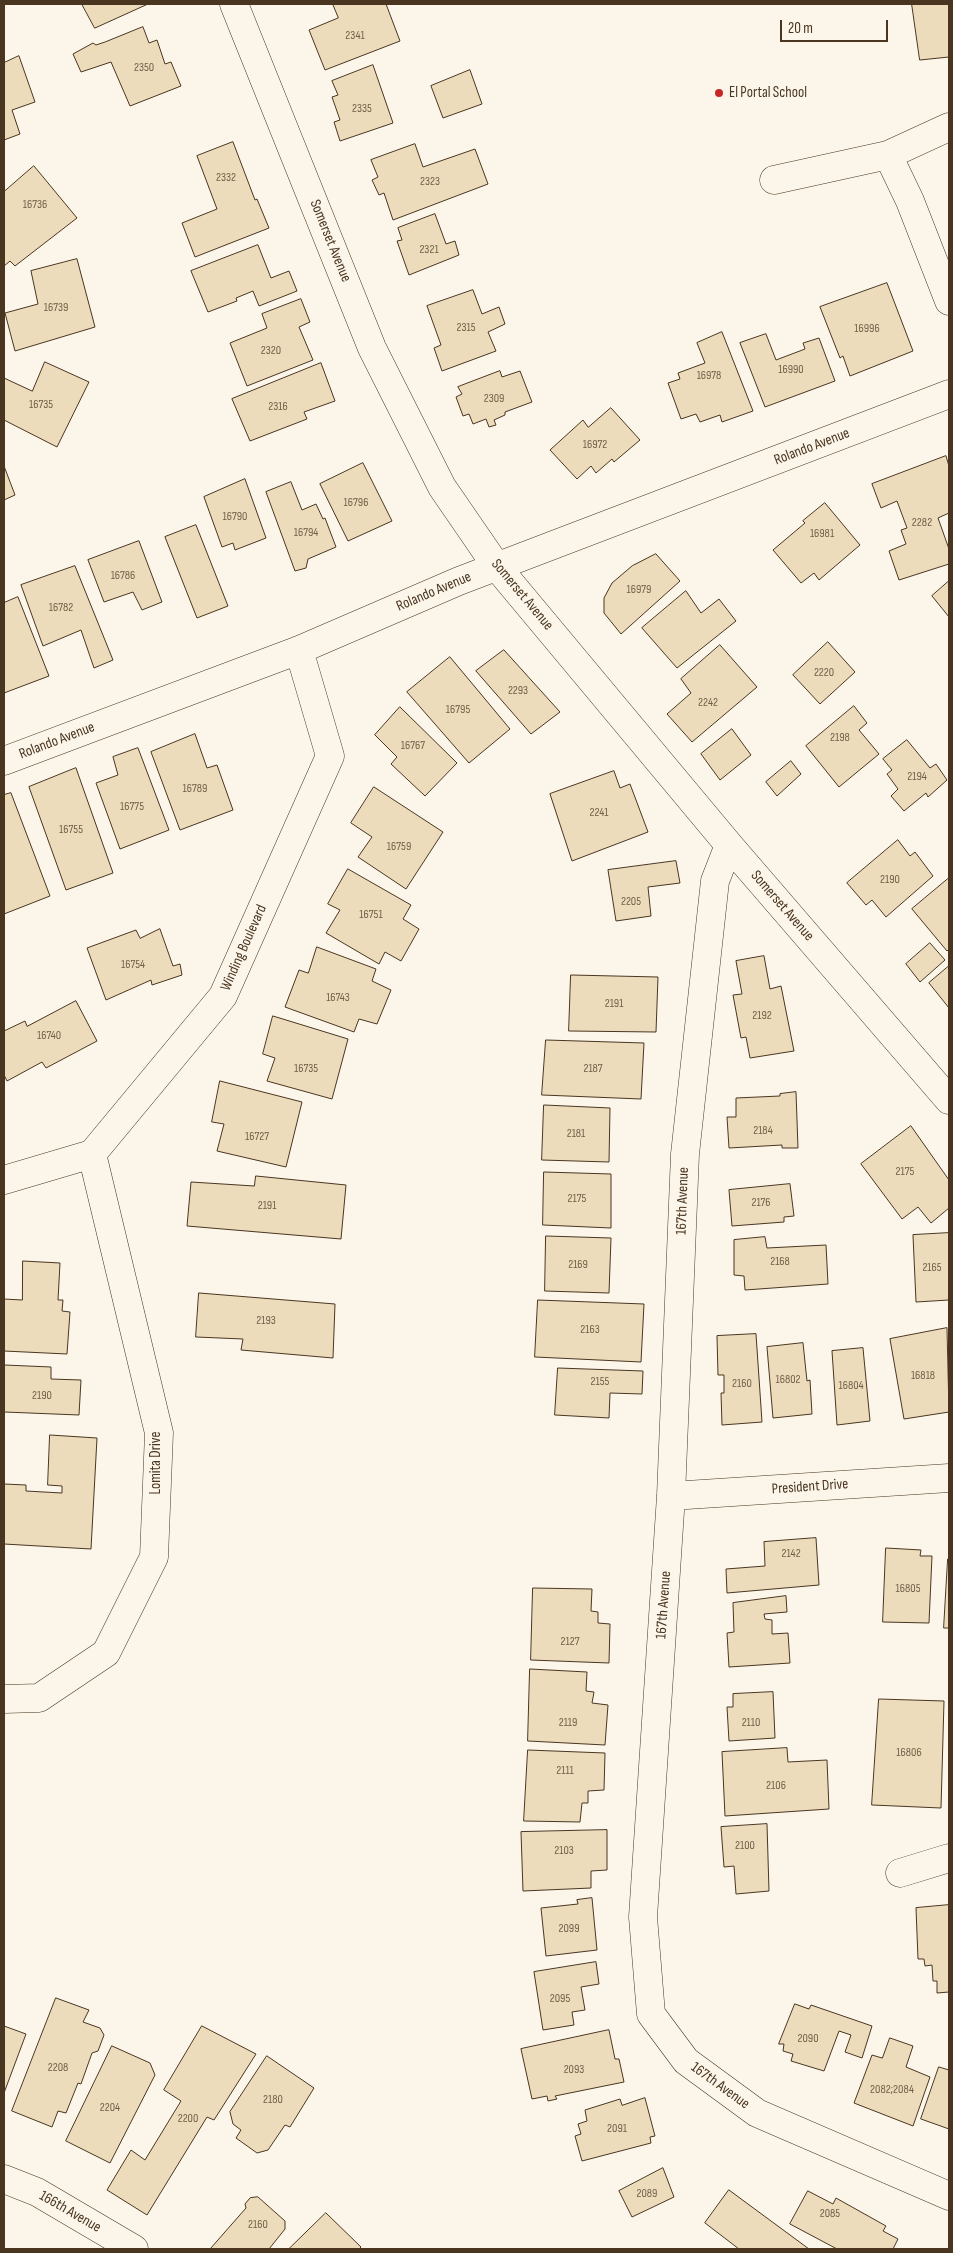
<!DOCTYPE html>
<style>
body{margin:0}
#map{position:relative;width:953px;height:2253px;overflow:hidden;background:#fbf6e9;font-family:"Sofia Sans Condensed",sans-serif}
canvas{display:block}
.frame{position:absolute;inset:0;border:5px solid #4a3520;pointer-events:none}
.scale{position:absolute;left:780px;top:20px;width:108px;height:22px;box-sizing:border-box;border:2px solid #4a3520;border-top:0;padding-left:6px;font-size:15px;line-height:18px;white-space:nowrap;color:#4a3520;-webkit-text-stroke:4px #fbf6e9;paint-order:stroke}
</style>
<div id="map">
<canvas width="953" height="2253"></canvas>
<div class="frame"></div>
<div class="scale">20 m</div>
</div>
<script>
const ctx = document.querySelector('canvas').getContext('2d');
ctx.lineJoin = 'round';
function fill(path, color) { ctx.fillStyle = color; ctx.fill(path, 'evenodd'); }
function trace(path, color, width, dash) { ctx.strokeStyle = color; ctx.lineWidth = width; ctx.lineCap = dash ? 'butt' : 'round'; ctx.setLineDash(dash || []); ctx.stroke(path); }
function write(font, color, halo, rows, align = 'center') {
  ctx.font = font + ' "Sofia Sans Condensed",sans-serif'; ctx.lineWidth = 4; ctx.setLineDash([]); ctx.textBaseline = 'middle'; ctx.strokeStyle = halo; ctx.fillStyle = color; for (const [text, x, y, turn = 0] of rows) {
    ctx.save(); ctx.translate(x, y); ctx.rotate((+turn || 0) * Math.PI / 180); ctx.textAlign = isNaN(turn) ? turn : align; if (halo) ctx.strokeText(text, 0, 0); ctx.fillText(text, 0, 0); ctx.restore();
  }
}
const building = new Path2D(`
 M 82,4 L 148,4 L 95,28 Z
 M 333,4 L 386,4 L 400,41 L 325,70 L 309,30 L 338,18 Z
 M 912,4 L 949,4 L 949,57 L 920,60 Z
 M 143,27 L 149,43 L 157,40 L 165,64 L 171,62 L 181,86 L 130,106 L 111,62 L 81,72 L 73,54 L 93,43 L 96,45 L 105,42 Z
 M 19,56 L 35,102 L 12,110 L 20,134 L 4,140 L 4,63 Z
 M 373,65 L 393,123 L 340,141 L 334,122 L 340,120 L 332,97 L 338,95 L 332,81 Z
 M 470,70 L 482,104 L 443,118 L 431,86 Z
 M 233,142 L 255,200 L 257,199 L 269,228 L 195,257 L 182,223 L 217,209 L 197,156 Z
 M 415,144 L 423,167 L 475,149 L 488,184 L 393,220 L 384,193 L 379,195 L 372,180 L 378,177 L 371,160 Z
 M 34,166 L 77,218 L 15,266 L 10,261 L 4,266 L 4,192 Z
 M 435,214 L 446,244 L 455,241 L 459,255 L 409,275 L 397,241 L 402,240 L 398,228 Z
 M 258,245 L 271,278 L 289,271 L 297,291 L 259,306 L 253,291 L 236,298 L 237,301 L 208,312 L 191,271 Z
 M 77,259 L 95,327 L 15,351 L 5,313 L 38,304 L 31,271 Z
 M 887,283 L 913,351 L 850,376 L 843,356 L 840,358 L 820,307 Z
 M 473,290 L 482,314 L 499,307 L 505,324 L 488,332 L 496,351 L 442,371 L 434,348 L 441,345 L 427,306 Z
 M 301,299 L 310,322 L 299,327 L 313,360 L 247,386 L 230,343 L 267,328 L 262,314 Z
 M 722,332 L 753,411 L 722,422 L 720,415 L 700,422 L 696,414 L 681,419 L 668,383 L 680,379 L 678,373 L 705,363 L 697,343 Z
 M 766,334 L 776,360 L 805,349 L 803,343 L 819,338 L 835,381 L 765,407 L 740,343 Z
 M 45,362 L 89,382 L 57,447 L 4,420 L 4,378 L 32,391 Z
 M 321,363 L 335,401 L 304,412 L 307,419 L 250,441 L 232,399 Z
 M 500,371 L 502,377 L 520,371 L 532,402 L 505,412 L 505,415 L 494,420 L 496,425 L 489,427 L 486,419 L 473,424 L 469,414 L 463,416 L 456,397 L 462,394 L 458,387 Z
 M 611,408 L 640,440 L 614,462 L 612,459 L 596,473 L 591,466 L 577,479 L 550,450 L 583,420 L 588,427 Z
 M 946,456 L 949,466 L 949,513 L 938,518 L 949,549 L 949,564 L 899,580 L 889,551 L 906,544 L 901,530 L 907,528 L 897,501 L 881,508 L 872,484 Z
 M 363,463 L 392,521 L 348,541 L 320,484 Z
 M 4,466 L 15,495 L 4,500 Z
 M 245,479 L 266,538 L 235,550 L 233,543 L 222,547 L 204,497 Z
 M 291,482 L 302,510 L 316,504 L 323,519 L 325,518 L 336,547 L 308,559 L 306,568 L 295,571 L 266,492 Z
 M 825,503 L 860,545 L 819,580 L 814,573 L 801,583 L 773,550 L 805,523 L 803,521 Z
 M 196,525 L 228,606 L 197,618 L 165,537 Z
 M 139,541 L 162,602 L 142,610 L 133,592 L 104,602 L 88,560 Z
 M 656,554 L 680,581 L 621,634 L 604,613 L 604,598 L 612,583 L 632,566 Z
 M 75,566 L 113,660 L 94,668 L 81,630 L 43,646 L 21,585 Z
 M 949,581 L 949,617 L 932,596 Z
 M 686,591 L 701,613 L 719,599 L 736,621 L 677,668 L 642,628 Z
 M 18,597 L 49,676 L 4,693 L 4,603 Z
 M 828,642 L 855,672 L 820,704 L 793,675 Z
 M 720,645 L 757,687 L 692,742 L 667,714 L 691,693 L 681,679 Z
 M 504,650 L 560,712 L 531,734 L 476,671 Z
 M 450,657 L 510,729 L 469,763 L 407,692 Z
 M 854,706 L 867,723 L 859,730 L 879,754 L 839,787 L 806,746 Z
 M 400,707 L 457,763 L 425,796 L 391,764 L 397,757 L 375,735 Z
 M 732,729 L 751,755 L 720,780 L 701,754 Z
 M 195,734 L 207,768 L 217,765 L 233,810 L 180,830 L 151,752 Z
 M 907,740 L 930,768 L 936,764 L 947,780 L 928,797 L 926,793 L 904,811 L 891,796 L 898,789 L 887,774 L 892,770 L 883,759 Z
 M 138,748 L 169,830 L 120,849 L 96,783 L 118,775 L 113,757 Z
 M 791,761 L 801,774 L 777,796 L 766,782 Z
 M 76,768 L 113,873 L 66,890 L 29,787 Z
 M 614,771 L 620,788 L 630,784 L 648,832 L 572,861 L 550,794 Z
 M 374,787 L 443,832 L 406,889 L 358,857 L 372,837 L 351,823 Z
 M 11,793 L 50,896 L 4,914 L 4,795 Z
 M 898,840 L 910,856 L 915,852 L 933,876 L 886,917 L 872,900 L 866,905 L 847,883 Z
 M 676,861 L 680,883 L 648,887 L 651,916 L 616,921 L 608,870 Z
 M 348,869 L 411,905 L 403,919 L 419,929 L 401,961 L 385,952 L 379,964 L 326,933 L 340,910 L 328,904 Z
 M 949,878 L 949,949 L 947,951 L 912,909 Z
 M 160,929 L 173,966 L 180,964 L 182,975 L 152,985 L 151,980 L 106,1000 L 87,948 L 136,930 L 140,938 Z
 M 930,943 L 945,960 L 920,982 L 906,964 Z
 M 317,947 L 376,969 L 372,981 L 391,990 L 377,1024 L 359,1019 L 354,1032 L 285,1007 L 299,970 L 308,973 Z
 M 764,956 L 770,989 L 781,986 L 794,1051 L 750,1058 L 746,1037 L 741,1038 L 733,995 L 742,994 L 736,961 Z
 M 949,966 L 949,1008 L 929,983 Z
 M 571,975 L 658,977 L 656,1032 L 569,1031 Z
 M 76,1001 L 97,1041 L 46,1068 L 42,1062 L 7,1081 L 4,1075 L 4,1031 L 25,1021 L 27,1026 Z
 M 273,1016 L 348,1039 L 332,1099 L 267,1081 L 275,1058 L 263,1054 Z
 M 546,1040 L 644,1043 L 641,1099 L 542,1095 Z
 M 220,1081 L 302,1102 L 286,1167 L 217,1151 L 224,1124 L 212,1122 Z
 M 796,1092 L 798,1148 L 782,1148 L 782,1145 L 729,1148 L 727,1117 L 736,1117 L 736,1098 L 780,1096 L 780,1094 Z
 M 544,1105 L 610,1108 L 609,1162 L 542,1160 Z
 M 911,1126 L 949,1180 L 949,1208 L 931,1223 L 918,1207 L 902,1219 L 861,1164 Z
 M 544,1172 L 611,1174 L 611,1228 L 543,1225 Z
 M 256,1176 L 346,1185 L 341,1239 L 187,1226 L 191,1182 L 254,1186 Z
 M 790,1184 L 794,1216 L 784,1217 L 784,1222 L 732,1226 L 729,1190 Z
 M 949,1233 L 949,1300 L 916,1302 L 913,1235 Z
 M 546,1236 L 611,1238 L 609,1293 L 545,1291 Z
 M 765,1237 L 767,1248 L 826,1245 L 828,1284 L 745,1290 L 744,1276 L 734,1275 L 734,1240 Z
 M 23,1261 L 60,1263 L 58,1300 L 63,1300 L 62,1311 L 70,1312 L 67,1354 L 4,1351 L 4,1299 L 22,1300 Z
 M 199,1293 L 335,1304 L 333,1358 L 241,1350 L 243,1339 L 196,1337 Z
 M 538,1300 L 644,1304 L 641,1362 L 535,1357 Z
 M 947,1328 L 949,1412 L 904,1419 L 890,1339 Z
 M 756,1334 L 762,1422 L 722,1425 L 721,1393 L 724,1393 L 724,1375 L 718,1375 L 717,1336 Z
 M 803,1343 L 807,1381 L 810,1380 L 812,1414 L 773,1418 L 767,1347 Z
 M 863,1348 L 870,1421 L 837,1425 L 832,1351 Z
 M 4,1365 L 51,1367 L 51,1379 L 81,1380 L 79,1415 L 4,1412 Z
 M 558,1368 L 643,1371 L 642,1394 L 610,1393 L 609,1418 L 555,1415 Z
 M 50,1435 L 97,1438 L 91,1549 L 4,1544 L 4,1484 L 26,1485 L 26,1491 L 62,1493 L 62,1486 L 48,1485 Z
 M 816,1538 L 819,1585 L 727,1593 L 726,1569 L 765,1566 L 764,1542 Z
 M 886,1548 L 921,1550 L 920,1556 L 932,1556 L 929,1623 L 883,1622 Z
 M 948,1559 L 949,1559 L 949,1628 L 944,1628 Z
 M 533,1588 L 592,1589 L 591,1611 L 598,1612 L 598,1623 L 610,1624 L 609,1663 L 531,1660 Z
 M 786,1596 L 787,1612 L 764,1614 L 765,1619 L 772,1620 L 772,1634 L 788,1633 L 790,1663 L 729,1667 L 727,1633 L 734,1632 L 733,1603 Z
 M 530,1669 L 587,1672 L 586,1691 L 594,1692 L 592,1703 L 608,1705 L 605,1745 L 528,1741 Z
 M 773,1692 L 775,1738 L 729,1741 L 727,1707 L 733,1707 L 733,1694 Z
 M 879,1699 L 944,1701 L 941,1808 L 872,1805 Z
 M 787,1748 L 788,1762 L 827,1760 L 829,1809 L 725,1816 L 722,1752 Z
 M 528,1750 L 605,1753 L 604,1790 L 588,1791 L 588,1803 L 582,1803 L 580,1822 L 524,1821 Z
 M 767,1824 L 769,1891 L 736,1894 L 734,1866 L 724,1867 L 721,1827 Z
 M 607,1830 L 607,1870 L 591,1871 L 591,1888 L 523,1891 L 521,1832 Z
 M 592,1898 L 597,1950 L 546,1956 L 541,1908 L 578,1904 L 577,1900 Z
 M 949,1905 L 949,1992 L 937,1993 L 937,1981 L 933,1981 L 932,1965 L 925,1966 L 924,1959 L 918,1959 L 916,1908 Z
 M 596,1962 L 599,1984 L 581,1987 L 585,2010 L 572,2012 L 574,2025 L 543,2030 L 534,1972 Z
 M 56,1998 L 89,2010 L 83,2022 L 100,2028 L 104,2035 L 98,2051 L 92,2053 L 81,2084 L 78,2083 L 66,2113 L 58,2111 L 52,2127 L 12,2111 Z
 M 795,2004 L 809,2009 L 811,2005 L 872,2026 L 862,2058 L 845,2052 L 851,2035 L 839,2031 L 824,2071 L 791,2061 L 793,2054 L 783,2051 L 784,2044 L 779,2044 Z
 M 4,2026 L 26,2034 L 4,2093 Z
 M 202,2026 L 256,2054 L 214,2120 L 207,2117 L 147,2215 L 107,2190 L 131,2150 L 145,2160 L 181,2101 L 164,2090 Z
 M 609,2030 L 615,2059 L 619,2059 L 624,2082 L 555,2096 L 557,2099 L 548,2101 L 547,2096 L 532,2099 L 521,2049 Z
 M 890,2038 L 913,2046 L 906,2067 L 930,2077 L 913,2126 L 854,2103 L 872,2055 L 882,2058 Z
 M 112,2046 L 150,2063 L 155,2075 L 110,2163 L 66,2141 Z
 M 267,2056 L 314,2088 L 290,2127 L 285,2125 L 268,2150 L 257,2153 L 236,2138 L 241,2130 L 233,2124 L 230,2112 Z
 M 939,2067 L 949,2070 L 949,2129 L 921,2119 Z
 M 645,2098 L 655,2136 L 650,2137 L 651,2143 L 582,2161 L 575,2136 L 581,2134 L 578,2124 L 587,2121 L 585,2110 L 620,2099 L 622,2105 Z
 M 663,2168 L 674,2197 L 632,2217 L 619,2191 Z
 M 729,2190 L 809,2249 L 739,2249 L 705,2223 Z
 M 808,2191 L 833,2204 L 836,2198 L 886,2226 L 883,2231 L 898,2239 L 893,2249 L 837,2249 L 790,2224 Z
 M 258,2197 L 285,2221 L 285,2229 L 269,2249 L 210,2249 L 246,2208 L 245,2204 L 250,2198 Z
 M 326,2213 L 361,2247 L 359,2249 L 289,2249 Z`);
fill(building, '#ecdcbc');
trace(building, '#4a3520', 1);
const minor = new Path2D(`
 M 234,4 L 372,348 L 442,487 L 497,567 L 729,845 L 949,1100
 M 888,155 L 910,201 L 949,301
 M 774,180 L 888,155 L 949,127
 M 4,761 L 299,650 L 459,581 L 949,394
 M 729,845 L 715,881 L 685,1154 L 671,1496 L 643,1917 L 651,2014 L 686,2061 L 757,2113 L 949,2196
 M 4,1180 L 92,1154 L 223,996 L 330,756 L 299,650
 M 671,1496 L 949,1478
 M 4,1699 L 39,1698 L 106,1653 L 154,1557 L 159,1433 L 92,1154
 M 900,1873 L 949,1858
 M 4,2179 L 37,2192 L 134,2249`);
trace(minor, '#4a3520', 29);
trace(minor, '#fbf6e9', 28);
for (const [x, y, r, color] of [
 [719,93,5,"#c62828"]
]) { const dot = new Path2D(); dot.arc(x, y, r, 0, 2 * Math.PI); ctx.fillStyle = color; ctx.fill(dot); trace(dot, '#fbf6e9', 2); }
write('12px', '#725f47', null, [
 ["2341",355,36],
 ["2350",144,68],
 ["2335",362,109],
 ["2332",226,178],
 ["2323",430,182],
 ["16736",35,205],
 ["2321",429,250],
 ["16739",56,308],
 ["2315",466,328],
 ["16996",867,329],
 ["2320",271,351],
 ["16990",791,370],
 ["16978",709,376],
 ["2309",494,399],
 ["16735",41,405],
 ["2316",278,407],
 ["16972",595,445],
 ["16796",356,503],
 ["16790",235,517],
 ["2282",922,523],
 ["16794",306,533],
 ["16981",822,534],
 ["16786",123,576],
 ["16979",639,590],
 ["16782",61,608],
 ["2220",824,673],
 ["2293",518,691],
 ["2242",708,703],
 ["16795",458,710],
 ["2198",840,738],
 ["16767",413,746],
 ["2194",917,777],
 ["16789",195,789],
 ["16775",132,807],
 ["2241",599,813],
 ["16755",71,830],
 ["16759",399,847],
 ["2190",890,880],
 ["2205",631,902],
 ["16751",371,915],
 ["16754",133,965],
 ["16743",338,998],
 ["2191",614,1004],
 ["2192",762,1016],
 ["16740",49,1036],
 ["16735",306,1069],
 ["2187",593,1069],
 ["2184",763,1131],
 ["2181",576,1134],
 ["16727",257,1137],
 ["2175",905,1172],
 ["2175",577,1199],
 ["2176",761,1203],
 ["2191",267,1206],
 ["2168",780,1262],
 ["2169",578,1265],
 ["2165",932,1268],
 ["2193",266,1321],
 ["2163",590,1330],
 ["16818",923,1376],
 ["16802",788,1380],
 ["2155",600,1382],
 ["2160",742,1384],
 ["16804",851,1386],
 ["2190",42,1396],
 ["2142",791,1554],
 ["16805",908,1589],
 ["2127",570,1642],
 ["2119",568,1723],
 ["2110",751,1723],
 ["16806",909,1753],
 ["2111",565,1771],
 ["2106",776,1786],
 ["2100",745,1846],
 ["2103",564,1851],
 ["2099",569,1929],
 ["2095",560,1999],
 ["2090",808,2039],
 ["2208",58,2068],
 ["2093",574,2070],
 ["2082;2084",892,2090],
 ["2180",273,2100],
 ["2204",110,2108],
 ["2200",188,2119],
 ["2091",617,2129],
 ["2089",647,2194],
 ["2085",830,2214],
 ["2160",258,2225]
]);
write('15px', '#4a3520', '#fbf6e9', [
 ["El Portal School",729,93]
], 'left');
write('15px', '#4a3520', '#fbf6e9', [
 ["Somerset Avenue",330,241,68],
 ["Rolando Avenue",812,447,-21],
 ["Rolando Avenue",434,592,-23],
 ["Somerset Avenue",522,595,50],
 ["Rolando Avenue",57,741,-21],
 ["Somerset Avenue",782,906,49],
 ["Winding Boulevard",244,948,-66],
 ["167th Avenue",683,1201,-88],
 ["Lomita Drive",156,1463,-90],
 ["President Drive",810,1487,-4],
 ["167th Avenue",664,1605,-86],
 ["167th Avenue",720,2086,36],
 ["166th Avenue",70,2212,30]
]);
</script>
